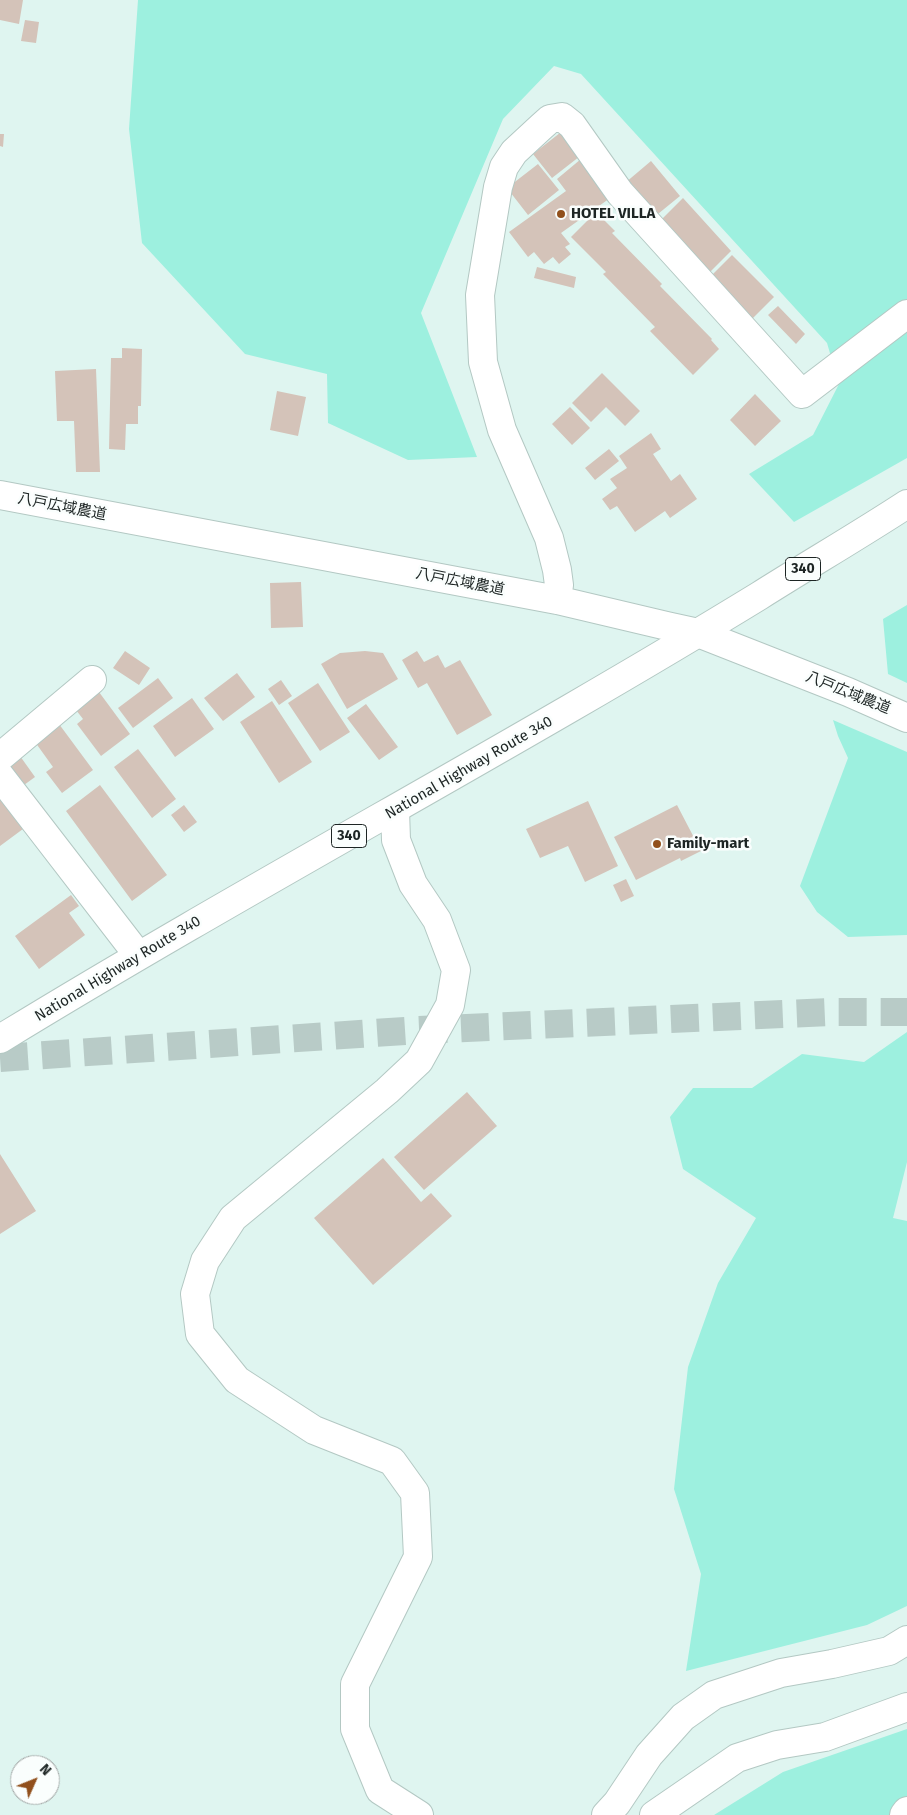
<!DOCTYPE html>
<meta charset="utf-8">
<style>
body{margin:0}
#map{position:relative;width:907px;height:1815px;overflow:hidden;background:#dff5f0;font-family:"Fira Sans",sans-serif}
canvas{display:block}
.north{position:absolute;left:10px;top:1755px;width:50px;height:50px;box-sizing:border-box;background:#fafefd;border:1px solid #a2a7a6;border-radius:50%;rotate:46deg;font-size:14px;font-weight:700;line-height:20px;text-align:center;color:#1d2524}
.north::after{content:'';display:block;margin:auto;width:18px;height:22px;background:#91501c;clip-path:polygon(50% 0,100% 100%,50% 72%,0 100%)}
</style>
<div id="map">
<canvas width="907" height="1815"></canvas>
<div class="north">N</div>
</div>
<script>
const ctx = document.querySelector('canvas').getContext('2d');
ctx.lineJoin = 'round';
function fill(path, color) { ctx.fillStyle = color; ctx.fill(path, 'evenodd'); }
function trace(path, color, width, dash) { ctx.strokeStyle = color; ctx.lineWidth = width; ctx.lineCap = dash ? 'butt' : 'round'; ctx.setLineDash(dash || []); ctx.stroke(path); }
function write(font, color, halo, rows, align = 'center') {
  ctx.font = font + ' "Fira Sans","Noto Sans JP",sans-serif'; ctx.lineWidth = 5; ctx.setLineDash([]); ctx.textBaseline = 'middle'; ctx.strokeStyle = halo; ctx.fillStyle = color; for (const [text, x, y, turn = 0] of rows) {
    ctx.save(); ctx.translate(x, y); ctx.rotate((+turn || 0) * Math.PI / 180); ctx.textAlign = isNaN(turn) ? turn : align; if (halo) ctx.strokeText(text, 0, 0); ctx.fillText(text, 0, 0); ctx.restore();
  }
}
fill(new Path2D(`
 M 138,0 L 907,0 L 907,458 L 794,522 L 749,474 L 813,435 L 839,384 L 827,343 L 581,74 L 554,66 L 503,119 L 421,313 L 477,457 L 408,460 L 328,423 L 327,374 L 245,354 L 142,243 L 129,129 Z
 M 907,605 L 907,683 L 888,674 L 883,619 Z
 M 833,720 L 907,752 L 907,935 L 848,937 L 817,912 L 800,886 L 848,758 L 838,736 Z
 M 907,1032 L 907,1162 L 893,1218 L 907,1221 L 907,1606 L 867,1625 L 686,1671 L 701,1574 L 674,1489 L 688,1367 L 718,1283 L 756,1218 L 683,1169 L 670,1117 L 693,1088 L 752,1088 L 802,1054 L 864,1062 Z
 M 907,1729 L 907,1815 L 714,1815 L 783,1772 Z`), '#9df0df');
fill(new Path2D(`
 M 0,0 L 23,0 L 19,24 L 0,20 Z
 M 25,20 L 39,22 L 36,43 L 21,41 Z
 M 565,129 L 584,153 L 552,178 L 533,154 Z
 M 0,134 L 4,134 L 3,147 L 0,146 Z
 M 581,159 L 613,196 L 561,233 L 570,244 L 565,247 L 571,254 L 559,264 L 553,257 L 544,264 L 534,252 L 528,257 L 509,232 L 566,191 L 557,179 Z
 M 651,161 L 680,196 L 653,218 L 625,183 Z
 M 538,164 L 559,190 L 528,215 L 507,188 Z
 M 683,198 L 731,251 L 707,275 L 657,224 Z
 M 596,212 L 615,231 L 612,233 L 662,284 L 660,286 L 712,339 L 711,340 L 719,349 L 693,375 L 650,331 L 655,327 L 603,274 L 606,272 L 571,237 Z
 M 732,255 L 774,297 L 749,322 L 708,279 Z
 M 537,267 L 576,277 L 574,288 L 534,278 Z
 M 778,306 L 805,334 L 796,344 L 768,315 Z
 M 122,348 L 142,349 L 141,406 L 138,406 L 138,424 L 126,424 L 125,450 L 109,449 L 111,358 L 122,358 Z
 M 96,369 L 100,472 L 76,472 L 74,421 L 57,421 L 55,371 Z
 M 602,373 L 640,411 L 625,426 L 606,407 L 591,422 L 572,403 Z
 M 277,391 L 306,397 L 298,436 L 270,430 Z
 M 755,394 L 781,421 L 755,446 L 730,420 Z
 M 570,407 L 590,428 L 572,445 L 552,424 Z
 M 651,433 L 661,449 L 653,454 L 671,481 L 680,474 L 697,499 L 670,518 L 665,511 L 635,532 L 617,506 L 610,510 L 602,499 L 617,488 L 610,479 L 627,468 L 619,456 Z
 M 609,449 L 619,461 L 595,480 L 585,468 Z
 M 301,582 L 303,627 L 271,628 L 270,583 Z
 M 125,651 L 150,668 L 139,685 L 113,668 Z
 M 365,651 L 383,653 L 398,679 L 347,709 L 321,664 L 340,653 Z
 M 417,651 L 424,662 L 438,655 L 445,668 L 460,660 L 492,715 L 457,735 L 427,683 L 418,688 L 402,660 Z
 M 237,673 L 255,697 L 223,721 L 204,698 Z
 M 158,678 L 173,698 L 133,728 L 118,708 Z
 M 281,680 L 292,696 L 279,705 L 268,689 Z
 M 318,683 L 350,732 L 320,751 L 288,703 Z
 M 99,692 L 130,734 L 101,756 L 77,724 L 83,719 L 76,710 Z
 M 192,698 L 214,729 L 175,757 L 153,726 Z
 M 272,701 L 312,762 L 279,783 L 240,722 Z
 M 366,704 L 398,747 L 379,760 L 347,718 Z
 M 59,724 L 93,770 L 62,793 L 46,772 L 53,767 L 35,742 Z
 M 138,749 L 176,799 L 152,818 L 114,767 Z
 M 20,756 L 35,777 L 24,785 L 9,764 Z
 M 100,785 L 167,875 L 132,901 L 66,811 Z
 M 0,797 L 23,829 L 0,846 Z
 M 588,801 L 618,866 L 585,882 L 568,846 L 540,858 L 526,829 Z
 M 184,805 L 197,822 L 184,832 L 171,815 Z
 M 677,805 L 701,851 L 681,861 L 680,858 L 636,880 L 614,837 Z
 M 626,879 L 634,896 L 621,902 L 613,885 Z
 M 71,895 L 79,906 L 69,913 L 85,935 L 39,969 L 15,936 Z
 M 467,1092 L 497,1126 L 424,1190 L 394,1157 Z
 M 0,1154 L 36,1211 L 0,1234 Z
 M 383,1158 L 421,1202 L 431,1193 L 452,1216 L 373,1285 L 314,1218 Z`), '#d4c3b9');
trace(new Path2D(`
 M 0,1058 L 419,1030 L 831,1012 L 907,1012`), '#b8cbc7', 28, [28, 14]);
const minor = new Path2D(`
 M 0,495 L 557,600 L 667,626 L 698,633 L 848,692 L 907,718
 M 557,600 L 559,585 L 557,570 L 549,538 L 502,430 L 483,362 L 480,295 L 498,187 L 504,167 L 514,152 L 541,127 L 550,119 L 562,117 L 572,125 L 620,193 L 802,394 L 907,314
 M 0,757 L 92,680
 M 0,776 L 138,955
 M 395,810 L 396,840 L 413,884 L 437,920 L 456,970 L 450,1005 L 419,1061 L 387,1091 L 233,1218 L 205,1261 L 195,1294 L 200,1334 L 237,1380 L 314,1430 L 392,1461 L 415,1493 L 418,1557 L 355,1684 L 355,1729 L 380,1790 L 419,1815
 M 606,1815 L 617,1803 L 649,1755 L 683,1717 L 714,1695 L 781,1673 L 832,1664 L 889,1651 L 907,1640
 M 654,1815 L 737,1758 L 777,1745 L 825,1737 L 907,1707
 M 904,1815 L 907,1811`);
const highway = new Path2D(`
 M 0,1039 C 250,886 509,749 759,596 C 808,565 858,536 907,504`);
trace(minor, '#b3c8c3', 30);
trace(highway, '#b3c8c3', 30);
trace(minor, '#fff', 28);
trace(highway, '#fff', 28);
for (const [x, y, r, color] of [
 [561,214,5,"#91501c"],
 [657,844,5,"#91501c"]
]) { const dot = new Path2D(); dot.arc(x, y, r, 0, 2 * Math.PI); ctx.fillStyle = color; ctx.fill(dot); trace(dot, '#fafefd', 2); }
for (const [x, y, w] of [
 [803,569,35],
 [349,836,35]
]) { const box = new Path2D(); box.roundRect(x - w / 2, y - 11.5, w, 23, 4); ctx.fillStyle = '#fafefd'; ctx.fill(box); trace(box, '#1d2524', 1); }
write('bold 14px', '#1d2524', null, [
 ["340",803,569],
 ["340",349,836]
]);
write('bold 15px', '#1d2524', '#fafefd', [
 ["HOTEL VILLA",571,214],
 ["Family-mart",667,844]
], 'left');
write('15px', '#1d2524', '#fafefd', [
 ["八戸広域農道",62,507,11],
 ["八戸広域農道",460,582,11],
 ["八戸広域農道",848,693,22],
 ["National Highway Route 340",469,768,-30],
 ["National Highway Route 340",118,969,-31]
]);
</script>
